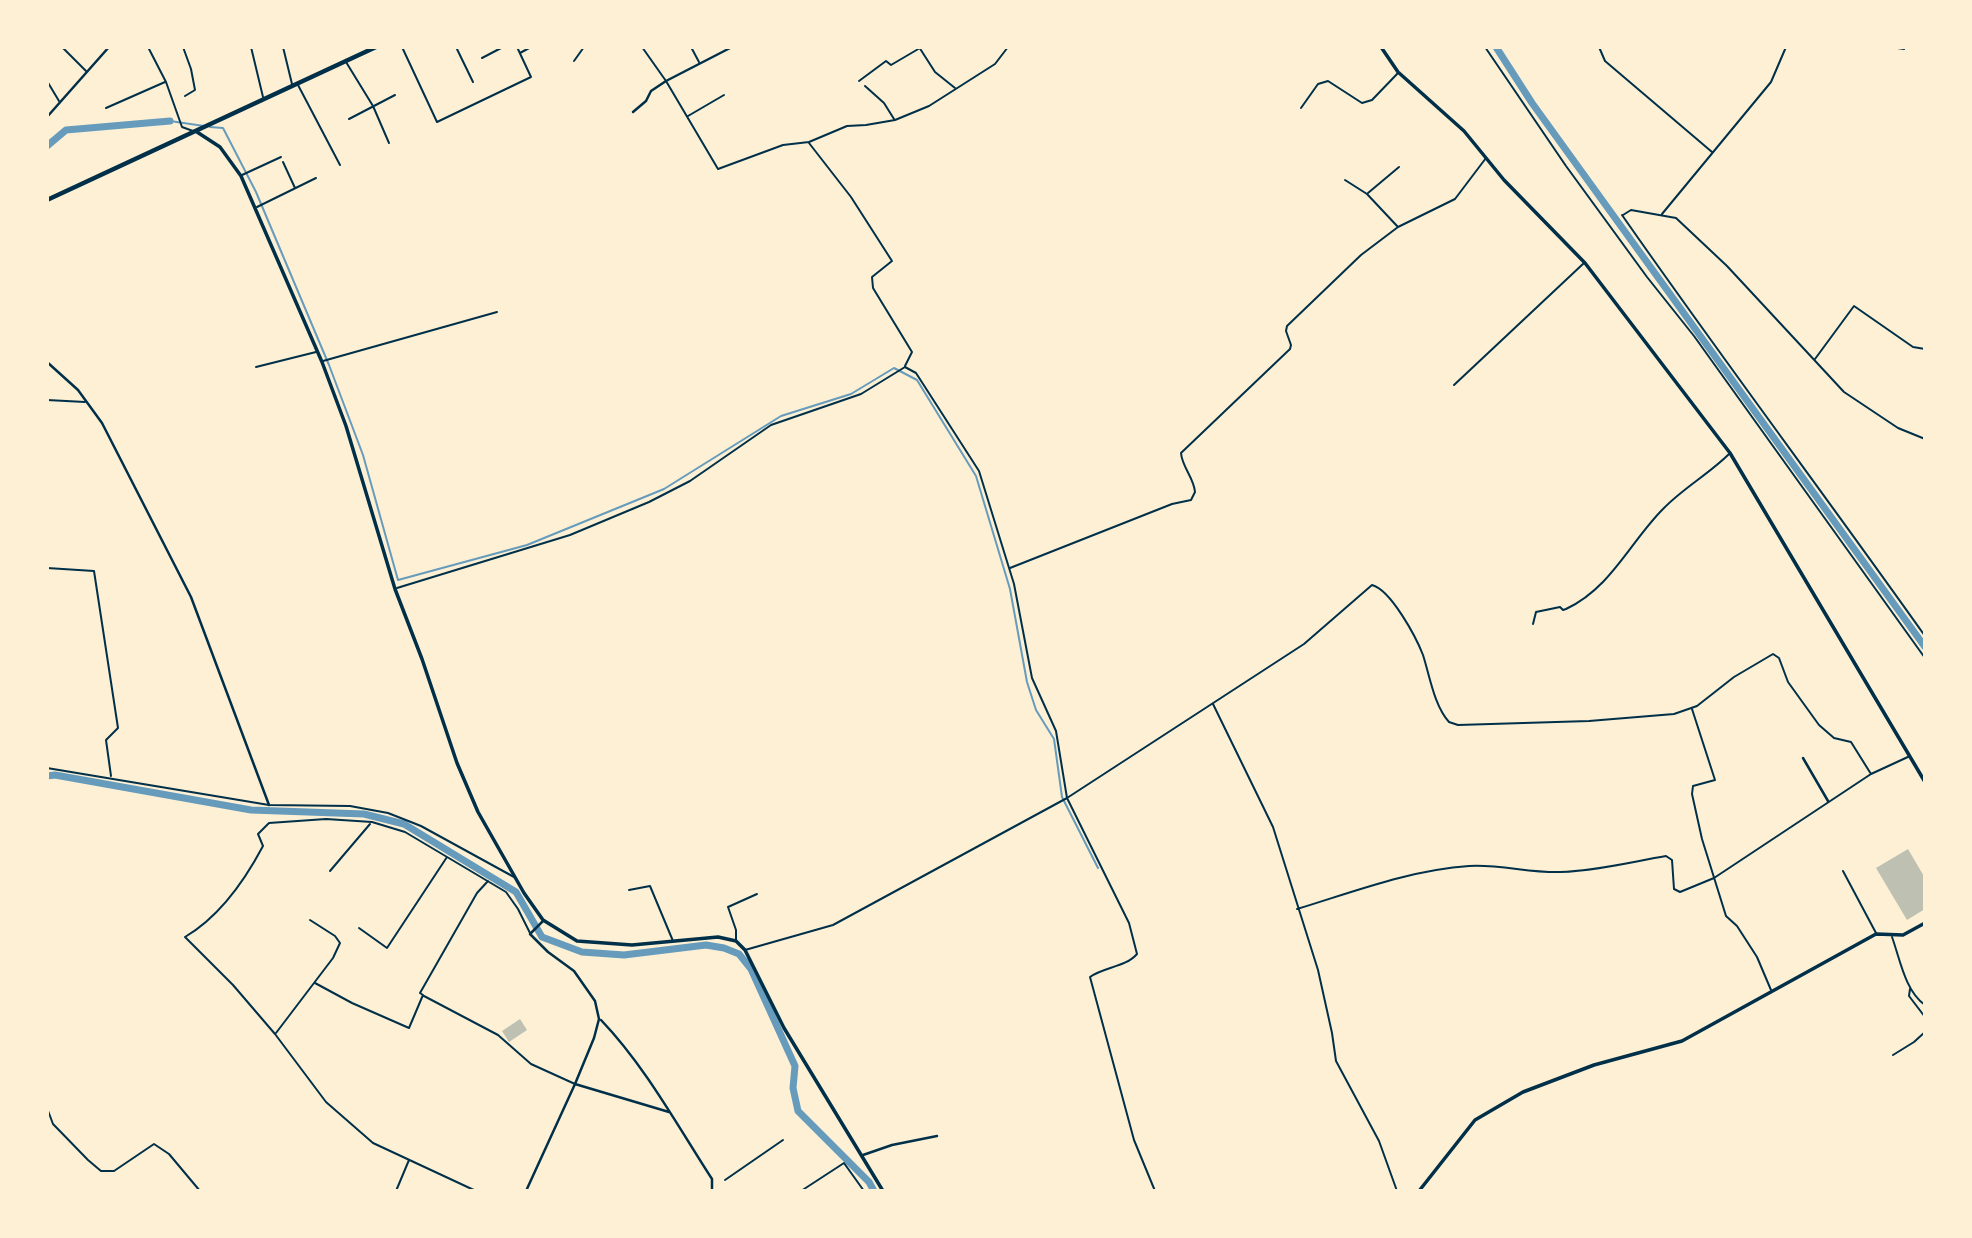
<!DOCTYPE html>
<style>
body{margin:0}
#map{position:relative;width:1972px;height:1238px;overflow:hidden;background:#fdf0d5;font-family:"IBM Plex Sans",sans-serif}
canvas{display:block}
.frame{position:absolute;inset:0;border:49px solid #fdf0d5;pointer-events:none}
</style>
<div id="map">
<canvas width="1972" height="1238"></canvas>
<div class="frame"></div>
</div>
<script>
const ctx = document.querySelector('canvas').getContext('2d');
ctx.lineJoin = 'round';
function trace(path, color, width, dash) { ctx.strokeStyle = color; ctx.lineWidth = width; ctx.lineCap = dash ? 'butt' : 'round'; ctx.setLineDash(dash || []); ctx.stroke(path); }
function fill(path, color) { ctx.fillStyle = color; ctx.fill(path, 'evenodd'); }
trace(new Path2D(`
 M 170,121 L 204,126
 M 210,127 L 223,128 L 256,192 L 329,365 L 363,455 L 398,580 L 527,545 L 664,489 L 781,416 L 851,394 L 894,368 L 917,380 L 976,476 L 1010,589 L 1027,682 L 1036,710 L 1054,739 L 1062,797 L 1098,868`), '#669bbc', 2);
trace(new Path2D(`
 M 1496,47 L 1532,103 L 1925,647
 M 47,146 L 66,130 L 170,121
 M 47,776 L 55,775 L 251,810 L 364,814 L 404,824 L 516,892 L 542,937 L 582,952 L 624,955 L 706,945 L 724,948 L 739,954 L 751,969 L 795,1066 L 793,1088 L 798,1111 L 869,1182 L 874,1191`), '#669bbc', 7);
fill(new Path2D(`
 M 1908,849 L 1925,878 L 1925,909 L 1907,920 L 1876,868 Z
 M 520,1019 L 527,1030 L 509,1042 L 502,1031 Z`), '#bec0b2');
trace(new Path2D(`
 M 62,47 L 86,71
 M 148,47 L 166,82 L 182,127 L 193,131
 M 183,47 L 191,69 L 195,90 L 185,96
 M 251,47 L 263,97
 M 283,47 L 292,84
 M 402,47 L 437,122 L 531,77 L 517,47
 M 456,47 L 473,82
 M 642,47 L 666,81 L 718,169 L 783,145 L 809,142 L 847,126 L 866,125 L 895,120 L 929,106 L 995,64 L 1008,47
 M 691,47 L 699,62
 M 919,47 L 935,72 L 955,88
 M 1485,47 L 1566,166 L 1647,277 L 1694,336 L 1925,658
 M 1599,47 L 1605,61 L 1712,152
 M 1891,47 L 1904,49
 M 520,53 L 531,47
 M 482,58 L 503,47
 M 574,61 L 584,47
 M 346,62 L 373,106 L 389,143
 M 47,81 L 59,101
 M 859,81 L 886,61 L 891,65 L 920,48
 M 298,85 L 340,165
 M 865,86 L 884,103 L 894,119
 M 106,108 L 165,82
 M 1301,108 L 1318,84 L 1328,81 L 1362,103 L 1372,100 L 1398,73
 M 688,116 L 724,95
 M 349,119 L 395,95
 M 809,143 L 851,197 L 892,261 L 872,277 L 873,288 L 912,352 L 905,366
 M 283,162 L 295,188
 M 242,175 L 281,157
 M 1345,180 L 1367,194 L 1398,227
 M 1368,193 L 1399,167
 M 257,207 L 316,178
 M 1662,214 L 1771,82 L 1786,47
 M 1622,215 C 1721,357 1825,495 1925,636
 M 1623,215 L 1631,210 L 1676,218 L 1727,266 L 1844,392 L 1898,428 L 1925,439
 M 1815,359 L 1854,306 L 1913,347 L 1925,349
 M 323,361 L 497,312
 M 256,367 L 316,352
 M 1454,385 L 1584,263
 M 47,400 L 85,402
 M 47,568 L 94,571 L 118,728 L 106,740 L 111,776
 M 1010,568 L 1172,504 L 1191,500 L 1195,492 C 1194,478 1182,467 1181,453 L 1290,349 L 1291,345 L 1286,331 L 1287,326 L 1361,255 L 1398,227 L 1455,199 L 1486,158
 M 397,588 L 570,535 L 649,502 L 690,481 L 771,425 L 861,394 L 905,367 L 916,373 L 979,471 L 1014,584 L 1032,678 L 1056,731 L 1067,798 L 1129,923 L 1137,954 C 1126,967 1104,967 1090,977 L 1134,1140 L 1155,1191
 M 1533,624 L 1536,612 L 1560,607 L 1563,610 L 1566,609 C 1611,588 1630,542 1663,509 C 1683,488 1709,474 1729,454
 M 1213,704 L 1273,827 L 1318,970 L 1332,1033 L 1336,1061 L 1379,1141 L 1397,1191
 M 1692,709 L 1715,780 L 1693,786 L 1692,794 L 1702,839 L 1726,916 L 1737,926 L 1757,957 L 1771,990
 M 47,768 L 269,805 L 350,806 L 388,813 L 421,826 L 514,877
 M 330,871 L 370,824
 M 1843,871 L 1876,933
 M 629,890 L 650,886 L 673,941
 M 1297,909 C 1353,892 1410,870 1469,866 C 1499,864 1530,873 1560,872 C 1595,871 1631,862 1666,856 L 1672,860 L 1674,889 L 1680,892 L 1714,878 L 1871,774 L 1910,756
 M 359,928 L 387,948 L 447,857
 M 1892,937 C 1900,959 1905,991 1925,1005
 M 736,940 L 736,930 L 728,907 L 757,894
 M 745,950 L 833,925 L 1067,798 L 1304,644 L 1372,585 C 1391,590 1416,637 1423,655 C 1430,677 1434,705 1449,722 L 1458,725 L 1589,721 L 1674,714 L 1697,706 L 1734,677 L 1773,654 L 1779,658 L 1788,682 L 1819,725 L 1834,738 L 1851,742 L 1871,774
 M 315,983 L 352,1003 L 409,1028 L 423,995 L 420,993 L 477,893 L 488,881
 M 1910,989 L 1909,996 L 1925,1017
 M 424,996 L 498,1035 L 531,1064 L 575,1084
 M 276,1033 L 333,958 L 340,943 L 335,936 L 310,920
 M 1893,1055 L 1914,1042 L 1925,1032
 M 47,1108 L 53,1124 L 88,1160 L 101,1171 L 114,1171 L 154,1144 L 169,1154 L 200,1191
 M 725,1180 L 783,1140
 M 396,1191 L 409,1160
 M 476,1191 L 373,1143 L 326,1102 L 275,1034 L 233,985 L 185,937 C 219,917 245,880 263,846 L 258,834 L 269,823 L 326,819 L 372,822 L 405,832 L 506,892 L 518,909 L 530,933
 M 801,1191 L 844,1163 L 864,1191
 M 1918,1191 L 1923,1191`), '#003049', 2);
trace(new Path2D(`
 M 633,112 L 646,101 L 651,91 L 666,81 L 732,47
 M 47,117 L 109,47
 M 47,362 L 78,390 L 102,423 L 191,597 L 269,805
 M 1803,758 L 1828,801
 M 601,1020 C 645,1066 677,1125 712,1179 L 712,1191
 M 575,1084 L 669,1112
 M 863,1155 L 892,1145 L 937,1136
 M 526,1191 L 575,1084 L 594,1038 L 599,1019 L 595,1001 L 574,971 L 548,952 L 530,934 L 543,921`), '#003049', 2.5);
trace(new Path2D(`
 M 1381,47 L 1398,72 L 1464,131 L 1504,180 L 1585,263 L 1730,453 L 1925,782
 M 197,132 L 220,147 L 241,176 L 322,362 L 346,426 L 395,589 L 422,659 L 457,763 L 478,812 L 524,893 L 543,920 L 577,941 L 632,945 L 718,937 L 736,941 L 745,950 L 784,1028 L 883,1191
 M 1419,1191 L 1475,1120 L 1523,1092 L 1594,1065 L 1682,1041 L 1876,934 L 1903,935 L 1925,923`), '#003049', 3.5);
trace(new Path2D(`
 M 47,200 L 376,47`), '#003049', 4.5);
</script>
